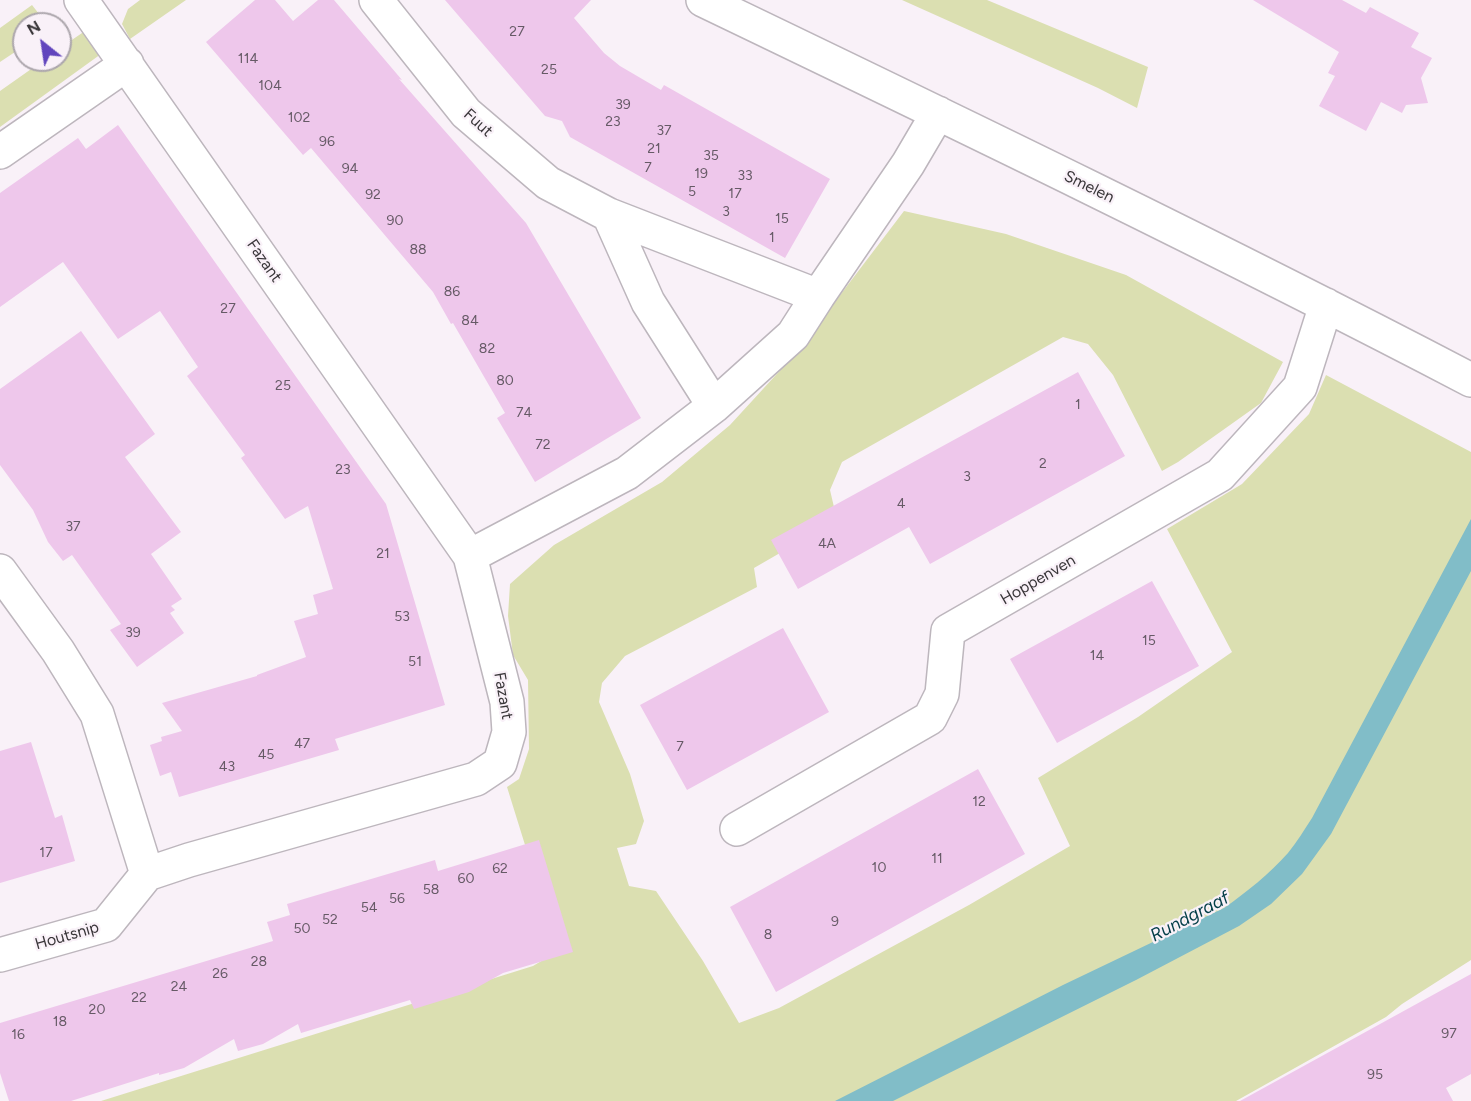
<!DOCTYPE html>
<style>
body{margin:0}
#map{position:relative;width:1471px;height:1101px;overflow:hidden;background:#f9f1f8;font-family:Figtree,sans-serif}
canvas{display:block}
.north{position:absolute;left:12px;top:12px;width:60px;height:60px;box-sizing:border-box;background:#f9f1f8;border:2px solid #aca6ac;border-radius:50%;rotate:330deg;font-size:16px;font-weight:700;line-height:24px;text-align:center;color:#393639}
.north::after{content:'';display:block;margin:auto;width:21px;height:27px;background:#6145bd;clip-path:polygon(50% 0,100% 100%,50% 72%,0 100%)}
</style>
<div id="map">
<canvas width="1471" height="1101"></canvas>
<div class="north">N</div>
</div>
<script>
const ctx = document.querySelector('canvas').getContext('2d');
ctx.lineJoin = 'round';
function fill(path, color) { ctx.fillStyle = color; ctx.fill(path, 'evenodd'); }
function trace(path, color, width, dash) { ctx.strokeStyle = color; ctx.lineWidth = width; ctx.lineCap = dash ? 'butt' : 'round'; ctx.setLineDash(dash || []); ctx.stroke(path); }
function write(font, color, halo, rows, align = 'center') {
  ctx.font = font + ' Figtree,sans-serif'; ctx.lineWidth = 4.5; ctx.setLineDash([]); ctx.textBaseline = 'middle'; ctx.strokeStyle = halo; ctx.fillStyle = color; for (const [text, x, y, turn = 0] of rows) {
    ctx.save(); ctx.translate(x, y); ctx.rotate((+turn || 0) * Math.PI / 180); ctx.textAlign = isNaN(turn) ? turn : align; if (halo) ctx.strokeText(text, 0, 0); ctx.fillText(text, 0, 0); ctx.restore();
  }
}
fill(new Path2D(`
 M 140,0 L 186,0 L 130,39 L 122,24 L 128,9 Z
 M 902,0 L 987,0 L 1148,67 L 1137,108 L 1098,88 Z
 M 32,5 L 47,24 L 24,24 L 24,46 L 0,62 L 0,28 Z
 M 85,31 L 101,54 L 0,127 L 0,91 L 44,60 L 60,60 L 60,48 Z
 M 904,211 L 1006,234 L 1126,275 L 1283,362 L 1261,403 L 1178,462 L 1162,471 L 1113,375 L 1088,344 L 1063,337 L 842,462 L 830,490 L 837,520 L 754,568 L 757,587 L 625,656 L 602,683 L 599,702 L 630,774 L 644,821 L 636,844 L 617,848 L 629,886 L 656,891 L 703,961 L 739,1023 L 779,1008 L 969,905 L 1070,846 L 1038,778 L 1138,717 L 1232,652 L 1167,529 L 1242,484 L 1309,414 L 1326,375 L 1471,452 L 1471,960 L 1402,1004 L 1386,1017 L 1236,1101 L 101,1101 L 533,966 L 558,951 L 507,787 L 519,779 L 529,749 L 528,680 L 513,655 L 508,616 L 510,584 L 554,545 L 662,482 L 730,425 L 796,353 Z`), '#dbdfb1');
fill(new Path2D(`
 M 1471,519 L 1471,571 L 1331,834 L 1302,874 L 1271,904 L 1239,926 L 1136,980 L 893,1101 L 835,1101 L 1063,985 L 1224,908 C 1247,892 1269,874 1288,853 C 1297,842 1304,830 1312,818 Z`), '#81bdc8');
fill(new Path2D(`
 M 255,0 L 275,0 L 293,21 L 318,0 L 334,0 L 402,80 L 399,79 L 526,223 L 641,418 L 535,482 L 497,418 L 505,413 L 453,323 L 451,324 L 433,292 L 311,148 L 303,155 L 206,42 Z
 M 445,0 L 591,0 L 574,18 L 604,53 L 620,66 L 661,90 L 664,85 L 830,179 L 785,258 L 570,137 L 562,121 L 545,116 Z
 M 1253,0 L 1342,0 L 1366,13 L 1370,7 L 1419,33 L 1411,47 L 1432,58 L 1421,78 L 1428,103 L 1406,105 L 1402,113 L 1381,102 L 1366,131 L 1319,106 L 1335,76 L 1328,73 L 1339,52 Z
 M 118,125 L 386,504 L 445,705 L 335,739 L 339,750 L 179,797 L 171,772 L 160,776 L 150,745 L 162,741 L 161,737 L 182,731 L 162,703 L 257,676 L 257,675 L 306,657 L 294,621 L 318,614 L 313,595 L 333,589 L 308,506 L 285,519 L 241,458 L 245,455 L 187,376 L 198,367 L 160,311 L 118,339 L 63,262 L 0,307 L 0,193 L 78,138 L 86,149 Z
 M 81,331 L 155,434 L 125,457 L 181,532 L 151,554 L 182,599 L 171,606 L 175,610 L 170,613 L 184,633 L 137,667 L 110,630 L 121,624 L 72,555 L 63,561 L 48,542 L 33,510 L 0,465 L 0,389 Z
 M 1078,372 L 1125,456 L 930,564 L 909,527 L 798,589 L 771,540 Z
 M 1152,581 L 1199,666 L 1057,743 L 1010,659 Z
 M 783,628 L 829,712 L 687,790 L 640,705 Z
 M 31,742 L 55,818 L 62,815 L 75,861 L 0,883 L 0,751 Z
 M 978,769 L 1025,854 L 776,992 L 730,907 Z
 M 539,840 L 573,952 L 503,973 L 469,992 L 414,1009 L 410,1000 L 301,1033 L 298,1024 L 263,1044 L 238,1051 L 234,1039 L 184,1068 L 159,1075 L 159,1073 L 71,1101 L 9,1101 L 0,1073 L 0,1023 L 273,941 L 267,922 L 290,915 L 287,904 L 435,860 L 438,871 Z
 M 1471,974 L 1471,1074 L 1446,1088 L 1453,1101 L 1240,1101 Z`), '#eec7eb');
const street = new Path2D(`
 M 376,0 L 466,113 L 548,183 L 609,215 L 818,296
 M 703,0 C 961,124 1218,248 1471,380
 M 0,152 L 127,64
 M 609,215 L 648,302 L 714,406
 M 470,556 L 627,473 L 714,406 L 793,335 L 818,296 L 908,164 L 938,113
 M 0,571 L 58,651 L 97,714 L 147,874 L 189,860 L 476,779 L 500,763 L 509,732 L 507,702 L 470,556 L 81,0
 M 737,829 L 930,718 L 942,694 L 948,631 L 1220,475 L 1300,387 L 1326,305
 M 0,955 L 106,925 L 147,874`);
trace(street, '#bdb6bd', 36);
trace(street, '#fff', 33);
write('14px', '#665a66', null, [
 ["27",517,32],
 ["114",248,59],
 ["25",549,70],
 ["104",270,86],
 ["39",623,105],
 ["102",299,118],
 ["23",613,122],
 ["37",664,131],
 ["96",327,142],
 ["21",654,149],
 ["35",711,156],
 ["7",648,168],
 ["94",350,169],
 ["19",701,174],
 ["33",745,176],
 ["5",692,192],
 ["17",735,194],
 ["92",373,195],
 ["3",726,212],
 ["15",782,219],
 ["90",395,221],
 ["1",772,238],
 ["88",418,250],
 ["86",452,292],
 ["27",228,309],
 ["84",470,321],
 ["82",487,349],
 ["80",505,381],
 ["25",283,386],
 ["1",1078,405],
 ["74",524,413],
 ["72",543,445],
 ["2",1043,464],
 ["23",343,470],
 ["3",967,477],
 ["4",901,504],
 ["37",73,527],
 ["4A",827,544],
 ["21",383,554],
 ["53",402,617],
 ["39",133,633],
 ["15",1149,641],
 ["14",1097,656],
 ["51",415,662],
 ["47",302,744],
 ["7",680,747],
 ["45",266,755],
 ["43",227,767],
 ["12",979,802],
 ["17",46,853],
 ["11",937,859],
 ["10",879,868],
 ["62",500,869],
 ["60",466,879],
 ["58",431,890],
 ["56",397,899],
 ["54",369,908],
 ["52",330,920],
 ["9",835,922],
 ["50",302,929],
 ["8",768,935],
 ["28",259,962],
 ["26",220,974],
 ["24",179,987],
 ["22",139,998],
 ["20",97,1010],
 ["18",60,1022],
 ["97",1449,1034],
 ["16",18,1035],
 ["95",1375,1075]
]);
write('16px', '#393639', '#f9f1f8', [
 ["Fuut",478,123,42],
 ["Smelen",1089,187,26],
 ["Fazant",264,261,55],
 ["Hoppenven",1038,580,-30],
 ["Fazant",503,696,80],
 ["Houtsnip",67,936,-16]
]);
write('italic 18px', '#033e47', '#f9f1f8', [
 ["Rundgraaf",1190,917,-28]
]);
</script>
